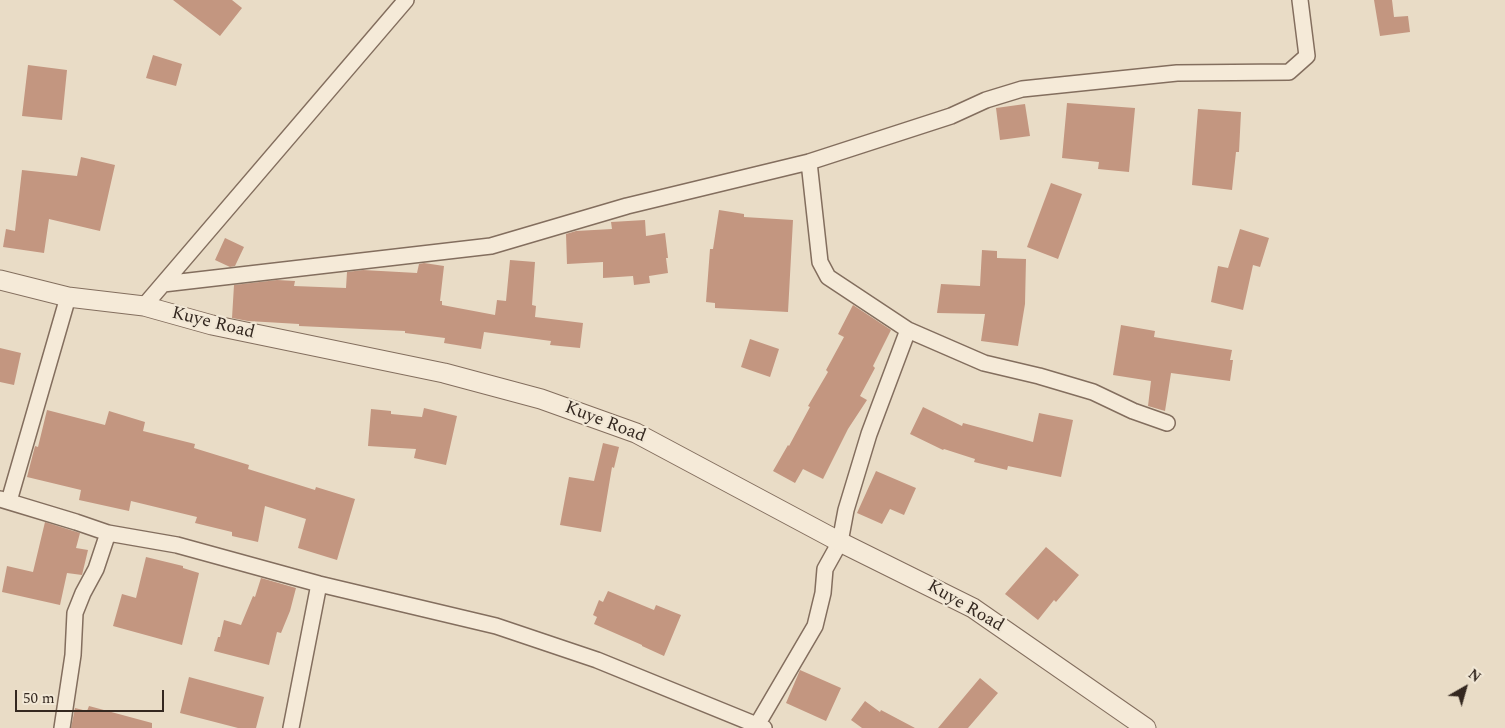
<!DOCTYPE html>
<style>
body{margin:0}
#map{position:relative;width:1505px;height:728px;overflow:hidden;background:#e9dcc6;font-family:Spectral,serif}
canvas{display:block}
.north{position:absolute;left:1440px;top:663px;width:50px;height:50px;-webkit-text-stroke:4px #f1e7d5;paint-order:stroke;rotate:38deg;font-size:14px;font-weight:700;line-height:20px;text-align:center;color:#342820}
.north::after{content:'';display:block;margin:auto;width:18px;height:22px;background:#342820;clip-path:polygon(50% 0,100% 100%,50% 72%,0 100%)}
.scale{position:absolute;left:15px;top:690px;width:149px;height:22px;box-sizing:border-box;border:2px solid #342820;border-top:0;padding-left:6px;font-size:15px;line-height:18px;white-space:nowrap;color:#342820;-webkit-text-stroke:4px #f1e7d5;paint-order:stroke}
</style>
<div id="map">
<canvas width="1505" height="728"></canvas>
<div class="north">N</div>
<div class="scale">50 m</div>
</div>
<script>
const ctx = document.querySelector('canvas').getContext('2d');
ctx.lineJoin = 'round';
function fill(path, color) { ctx.fillStyle = color; ctx.fill(path, 'evenodd'); }
function trace(path, color, width, dash) { ctx.strokeStyle = color; ctx.lineWidth = width; ctx.lineCap = dash ? 'butt' : 'round'; ctx.setLineDash(dash || []); ctx.stroke(path); }
function write(font, color, halo, rows, align = 'center') {
  ctx.font = font + ' Spectral,serif'; ctx.lineWidth = 4.5; ctx.setLineDash([]); ctx.textBaseline = 'middle'; ctx.strokeStyle = halo; ctx.fillStyle = color; for (const [text, x, y, turn = 0] of rows) {
    ctx.save(); ctx.translate(x, y); ctx.rotate((+turn || 0) * Math.PI / 180); ctx.textAlign = isNaN(turn) ? turn : align; if (halo) ctx.strokeText(text, 0, 0); ctx.fillText(text, 0, 0); ctx.restore();
  }
}
fill(new Path2D(`
 M 173,0 L 232,0 L 242,8 L 220,36 Z
 M 1374,0 L 1392,0 L 1394,17 L 1408,16 L 1410,32 L 1380,36 Z
 M 153,55 L 182,64 L 176,86 L 146,78 Z
 M 28,65 L 67,70 L 62,120 L 22,116 Z
 M 1067,103 L 1135,108 L 1129,172 L 1098,169 L 1099,162 L 1062,158 Z
 M 1025,104 L 1030,136 L 1000,140 L 996,108 Z
 M 1198,109 L 1241,112 L 1239,152 L 1236,152 L 1232,190 L 1192,185 Z
 M 81,157 L 115,165 L 100,231 L 49,219 L 44,253 L 3,247 L 6,229 L 15,231 L 22,170 L 77,176 Z
 M 1051,183 L 1082,194 L 1058,259 L 1027,247 Z
 M 719,210 L 744,214 L 744,217 L 793,220 L 788,312 L 715,308 L 715,303 L 706,302 L 710,249 L 713,249 Z
 M 645,220 L 646,236 L 665,233 L 668,258 L 666,258 L 668,273 L 649,276 L 650,283 L 634,285 L 633,276 L 603,278 L 603,262 L 567,264 L 566,234 L 576,231 L 612,229 L 611,222 Z
 M 1240,229 L 1269,238 L 1260,267 L 1253,265 L 1243,310 L 1211,302 L 1218,266 L 1228,268 Z
 M 225,238 L 244,247 L 235,266 L 230,267 L 215,260 Z
 M 982,250 L 997,251 L 997,258 L 1026,259 L 1025,304 L 1018,346 L 981,341 L 985,314 L 937,313 L 941,284 L 980,286 Z
 M 510,260 L 535,262 L 532,305 L 536,306 L 535,317 L 583,323 L 580,348 L 550,345 L 551,341 L 484,332 L 481,349 L 444,343 L 445,338 L 405,333 L 405,331 L 299,326 L 299,324 L 248,321 L 232,318 L 234,285 L 277,280 L 295,281 L 294,286 L 346,288 L 347,272 L 363,270 L 417,273 L 419,264 L 424,263 L 444,266 L 440,301 L 442,301 L 442,305 L 495,315 L 497,300 L 506,301 Z
 M 853,305 L 891,330 L 873,366 L 875,368 L 860,396 L 867,400 L 848,429 L 823,479 L 803,469 L 795,483 L 773,471 L 788,445 L 789,446 L 810,407 L 808,406 L 828,372 L 826,370 L 844,337 L 838,334 Z
 M 1121,325 L 1155,331 L 1154,337 L 1232,350 L 1230,360 L 1233,360 L 1230,381 L 1171,373 L 1165,411 L 1148,406 L 1151,381 L 1113,375 Z
 M 750,339 L 779,349 L 770,377 L 741,367 Z
 M 0,348 L 21,353 L 14,385 L 0,382 Z
 M 923,407 L 962,426 L 963,423 L 1033,442 L 1039,413 L 1073,420 L 1061,477 L 1008,466 L 1007,470 L 974,462 L 975,459 L 944,449 L 943,450 L 910,434 Z
 M 424,408 L 457,416 L 446,465 L 414,458 L 416,449 L 368,446 L 371,409 L 391,411 L 391,414 L 422,417 Z
 M 47,410 L 105,425 L 109,411 L 145,422 L 143,431 L 195,444 L 194,448 L 249,465 L 248,469 L 315,490 L 316,487 L 355,499 L 337,560 L 298,548 L 306,519 L 265,506 L 258,542 L 232,536 L 232,532 L 195,523 L 197,517 L 131,501 L 129,511 L 79,500 L 81,490 L 27,477 L 35,446 L 38,447 Z
 M 603,443 L 619,447 L 614,468 L 612,467 L 601,532 L 560,525 L 569,477 L 594,481 Z
 M 876,471 L 916,488 L 904,515 L 890,509 L 882,524 L 857,513 Z
 M 45,522 L 80,533 L 76,548 L 88,550 L 82,575 L 67,573 L 60,605 L 2,592 L 7,566 L 33,572 Z
 M 1046,547 L 1079,575 L 1056,602 L 1054,600 L 1038,620 L 1005,594 Z
 M 146,557 L 183,566 L 183,568 L 199,573 L 182,645 L 113,626 L 122,594 L 136,598 Z
 M 261,578 L 296,588 L 290,611 L 281,633 L 277,632 L 269,665 L 214,651 L 218,637 L 220,637 L 224,620 L 241,625 L 253,596 L 255,597 Z
 M 608,591 L 654,610 L 656,605 L 681,615 L 664,656 L 642,646 L 642,645 L 594,624 L 597,617 L 593,615 L 599,600 L 603,602 Z
 M 800,670 L 841,688 L 826,721 L 786,703 Z
 M 189,677 L 264,697 L 256,728 L 238,728 L 180,713 Z
 M 980,678 L 998,693 L 968,728 L 938,728 Z
 M 865,701 L 880,712 L 881,710 L 915,728 L 862,728 L 851,720 Z
 M 89,706 L 152,723 L 152,728 L 71,728 L 75,708 L 87,711 Z`), '#c39680');
const minor = new Path2D(`
 M 809,162 L 820,262 L 828,277 L 908,330 L 984,363 L 1039,376 L 1093,392 L 1133,411 L 1167,423
 M 163,284 L 491,246 L 627,206 L 809,162 L 951,116 L 986,100 L 1022,89 L 1177,73 L 1289,72 L 1307,56 L 1300,0
 M 144,306 L 406,0
 M 0,499 L 76,522 L 108,533 L 177,545 L 319,584 L 496,626 L 597,660 L 764,728
 M 9,501 L 68,297
 M 62,728 L 73,655 L 75,613 L 83,593 L 96,569 L 108,533
 M 291,728 L 319,584
 M 756,728 L 757,725 L 815,626 L 823,593 L 825,569 L 840,542 L 846,510 L 869,434 L 908,330`);
const tertiary = new Path2D(`
 M 0,280 L 68,297 L 144,306 L 212,325 L 444,373 L 541,399 L 636,433 L 840,542 L 973,608 L 1146,728`);
trace(minor, '#836e5e', 18);
trace(tertiary, '#836e5e', 21);
trace(minor, '#f5ead8', 15);
trace(tertiary, '#f5ead8', 19);
write('18px', '#342820', '#f1e7d5', [
 ["Kuye Road",213,324,14],
 ["Kuye Road",605,423,21],
 ["Kuye Road",965,607,30]
]);
</script>
